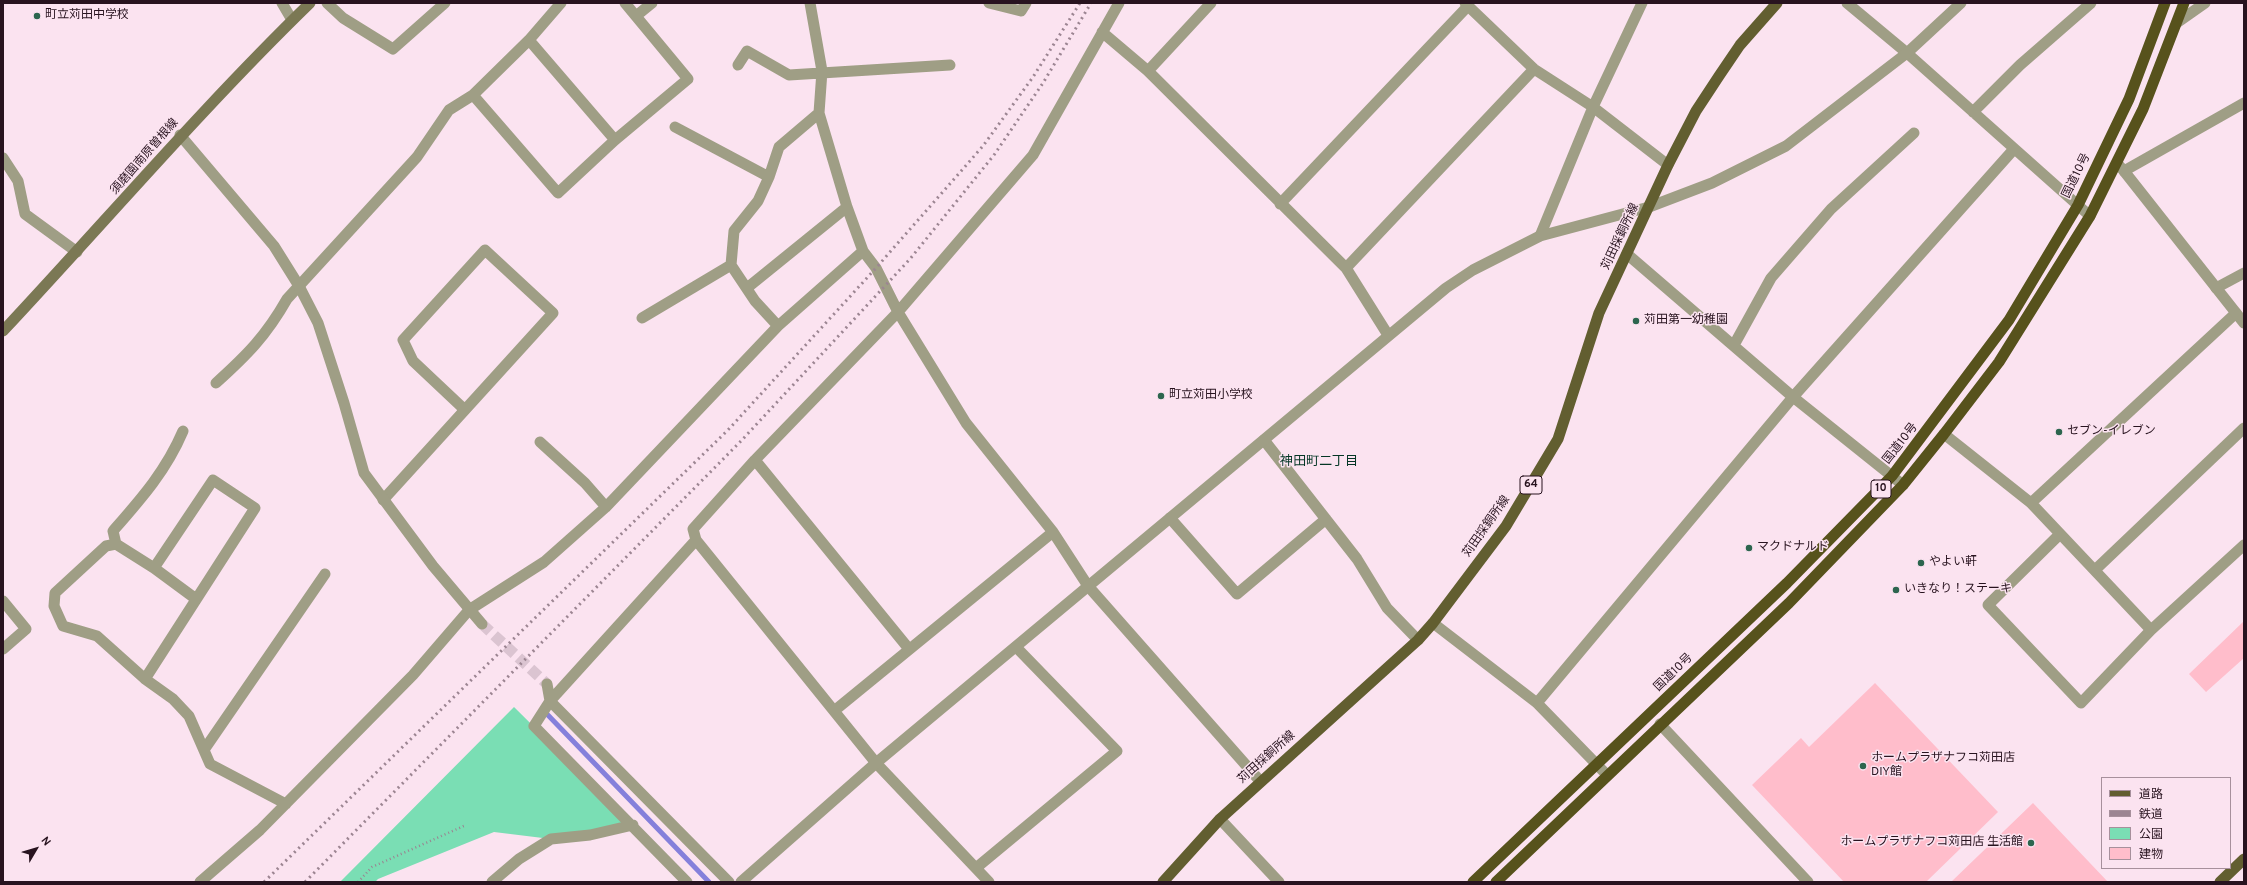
<!DOCTYPE html>
<meta charset="utf-8">
<style>
body{margin:0}
#map{position:relative;width:2247px;height:885px;overflow:hidden;background:#fbe3f0;font-family:Overpass,"Noto Sans JP",sans-serif}
canvas{display:block}
.frame{position:absolute;inset:0;border:4px solid #28131f;pointer-events:none}
.legend{position:absolute;left:2101px;top:777px;width:130px;height:92px;box-sizing:border-box;background:#fbe3f0;border:1px solid #a7909c;margin:0;padding:5px 7px;list-style:none;font-size:12px;color:#28131f}
.legend li{display:flex;align-items:center;gap:8px;height:20px}
.legend b{width:20px;border:1px solid #a7909c}
.north{position:absolute;left:16px;top:829px;width:40px;height:40px;-webkit-text-stroke:3px #fbe3f0;paint-order:stroke;rotate:52deg;font-size:11px;font-weight:700;line-height:16px;text-align:center;color:#28131f}
.north::after{content:'';display:block;margin:auto;width:14px;height:18px;background:#28131f;clip-path:polygon(50% 0,100% 100%,50% 72%,0 100%)}
</style>
<div id="map">
<canvas width="2247" height="885"></canvas>
<div class="frame"></div>
<ul class="legend">
<li><b style="height:5px;background:#625e30"></b>道路</li>
<li><b style="height:5px;background:#9c8592"></b>鉄道</li>
<li><b style="height:11px;background:#7adeb4"></b>公園</li>
<li><b style="height:11px;background:#ffbdcb"></b>建物</li>
</ul>
<div class="north">N</div>
</div>
<script>
const ctx = document.querySelector('canvas').getContext('2d');
ctx.lineJoin = 'round';
function fill(path, color) { ctx.fillStyle = color; ctx.fill(path, 'evenodd'); }
function trace(path, color, width, dash) { ctx.strokeStyle = color; ctx.lineWidth = width; ctx.lineCap = dash ? 'butt' : 'round'; ctx.setLineDash(dash || []); ctx.stroke(path); }
function write(font, color, halo, rows, align = 'center') {
  ctx.font = font + ' Overpass,"Noto Sans JP",sans-serif'; ctx.lineWidth = 3; ctx.setLineDash([]); ctx.textBaseline = 'middle'; ctx.strokeStyle = halo; ctx.fillStyle = color; for (const [text, x, y, turn = 0] of rows) {
    ctx.save(); ctx.translate(x, y); ctx.rotate((+turn || 0) * Math.PI / 180); ctx.textAlign = isNaN(turn) ? turn : align; if (halo) ctx.strokeText(text, 0, 0); ctx.fillText(text, 0, 0); ctx.restore();
  }
}
fill(new Path2D(`
 M 514,707 L 633,825 L 551,839 L 494,832 L 378,879 L 375,882 L 340,882 Z`), '#7adeb4');
trace(new Path2D(`
 M 544,711 L 709,882`), '#8580db', 5);
fill(new Path2D(`
 M 2244,621 L 2244,658 L 2206,692 L 2189,674 Z
 M 1875,683 L 1998,812 L 1926,882 L 1844,882 L 1752,785 L 1801,738 L 1809,747 Z
 M 2033,803 L 2108,882 L 1951,882 Z`), '#ffbdcb');
trace(new Path2D(`
 M 482,624 L 547,684`), '#dbc4d1', 11, [11, 5.5]);
trace(new Path2D(`
 M 358,882 L 372,867 L 466,825`), '#9a8390', 2.5, [1, 3]);
trace(new Path2D(`
 M 282,3 L 292,20
 M 327,3 L 343,18 L 393,49 L 445,3
 M 810,3 L 822,71 L 819,113 L 847,207 L 863,251 L 876,268 L 898,312 L 966,423 L 1053,532 L 1088,586 L 1260,781
 M 989,3 L 1021,11 L 1026,3
 M 1465,3 L 1534,69 L 1593,107 L 1668,165
 M 1847,3 L 1907,53 L 2090,216
 M 636,16 L 652,3
 M 2178,22 L 2205,3
 M 1102,32 L 1148,71 L 1346,268 L 1388,335
 M 529,40 L 615,140
 M 738,65 L 747,51 L 789,75 L 950,65
 M 1148,71 L 1211,3
 M 473,95 L 558,193 L 615,140 L 688,79 L 625,3
 M 1973,112 L 2020,65 L 2091,3
 M 675,127 L 769,177
 M 3,158 L 18,181 L 25,214 L 77,252
 M 2124,171 L 2244,103
 M 1280,204 L 1468,6
 M 1540,236 L 1593,107 L 1642,3
 M 1627,254 L 1793,397 L 1903,485
 M 1346,268 L 1534,69
 M 747,288 L 847,207
 M 2216,288 L 2244,273
 M 642,318 L 731,265
 M 778,326 L 755,301 L 731,265 L 734,231 L 758,201 L 769,177 L 779,147 L 819,113
 M 1734,345 L 1771,278 L 1831,209 L 1914,133
 M 216,383 C 247,355 266,336 287,299 L 417,157 L 449,110 L 473,95 L 529,40 L 561,3
 M 1944,434 L 2031,503 L 2151,630 L 2244,545
 M 1264,440 L 1357,559 L 1387,608 L 1418,640
 M 540,442 L 585,483 L 606,507
 M 755,460 L 909,649
 M 383,500 L 553,313 L 485,250 L 403,340 L 413,361 L 465,410
 M 2031,503 L 2236,313
 M 1170,518 L 1237,594 L 1326,519
 M 2060,534 L 1988,605 L 2081,703 L 2151,630
 M 116,544 L 113,531 C 141,499 166,471 183,431
 M 2095,570 L 2244,428
 M 196,599 L 154,568 L 116,544 L 106,546 L 55,593 L 54,606 L 63,626 L 97,636 L 145,679 L 173,699 L 189,716 L 210,764 L 286,804
 M 3,601 L 26,629 L 3,649
 M 1433,623 L 1537,703 L 1607,775
 M 145,679 L 255,508 L 213,480 L 154,568
 M 547,684 L 550,701 L 729,882
 M 1537,703 L 1793,397 L 2014,149
 M 834,711 L 1053,532
 M 1660,724 L 1808,882
 M 204,750 L 325,574
 M 1220,819 L 1279,882
 M 976,868 L 1117,751 L 1016,647
 M 200,882 L 260,830 L 413,675 L 469,610 L 544,562 L 606,507 L 778,326 L 863,251
 M 492,882 L 519,859 L 551,839 L 590,835 L 633,825
 M 687,882 L 534,726 L 550,701 L 696,540
 M 989,882 L 876,763 L 696,540 L 693,529 L 755,460 L 898,312 L 1033,155 L 1119,3`), '#9f9e85', 11);
trace(new Path2D(`
 M 180,135 L 274,246 L 299,286 L 318,323 L 344,403 L 364,473 L 433,566 L 482,624
 M 2117,163 L 2124,171 L 2244,323
 M 741,882 L 876,763 L 1446,288 L 1473,270 L 1540,236 L 1649,207 L 1712,183 L 1786,146 L 1907,53 L 1961,3`), '#9f9e85', 11);
trace(new Path2D(`
 M 3,331 C 105,222 202,108 310,3`), '#7b7854', 11);
trace(new Path2D(`
 M 1163,882 L 1220,819 L 1418,640 L 1433,623 L 1506,526 L 1558,439 L 1599,313 L 1668,165 L 1696,111 L 1719,76 L 1740,45 L 1777,3
 M 2220,882 L 2244,859`), '#625e30', 11);
trace(new Path2D(`
 M 1473,882 L 1787,583 L 1892,476 L 2009,320 L 2078,205 L 2129,99 L 2165,3
 M 1496,882 L 1789,603 L 1903,485 L 1944,434 L 1999,362 L 2090,216 L 2143,109 L 2184,3`), '#57521c', 11);
trace(new Path2D(`
 M 264,882 L 728,430 L 876,268 L 983,146 L 1033,77 L 1080,3
 M 305,882 L 741,441 L 910,259 L 994,155 L 1043,83 L 1091,3`), '#9c8592', 3, [2, 4]);
for (const [x, y, r, color] of [
 [37,16,4,"#2c654e"],
 [1636,321,4,"#2c654e"],
 [1161,396,4,"#2c654e"],
 [2059,432,4,"#2c654e"],
 [1749,548,4,"#2c654e"],
 [1921,563,4,"#2c654e"],
 [1896,590,4,"#2c654e"],
 [1863,766,4,"#2c654e"],
 [2031,843,4,"#2c654e"]
]) { const dot = new Path2D(); dot.arc(x, y, r, 0, 2 * Math.PI); ctx.fillStyle = color; ctx.fill(dot); trace(dot, '#fbe3f0', 1.5); }
for (const [x, y, w] of [
 [1531,485,22],
 [1881,489,20]
]) { const box = new Path2D(); box.roundRect(x - w / 2, y - 9, w, 18, 3); ctx.fillStyle = '#fbe3f0'; ctx.fill(box); trace(box, '#28131f', 1); }
write('bold 11px', '#28131f', null, [
 ["64",1531,485],
 ["10",1881,489]
]);
write('12px', '#28131f', '#fbe3f0', [
 ["町立苅田中学校",45,16],
 ["苅田第一幼稚園",1644,321],
 ["町立苅田小学校",1169,396],
 ["セブン-イレブン",2067,432],
 ["マクドナルド",1757,548],
 ["やよい軒",1929,563],
 ["いきなり！ステーキ",1904,590],
 ["ホームプラザナフコ苅田店",1871,759],
 ["DIY館",1871,773],
 ["ホームプラザナフコ苅田店 生活館",2023,843,"right"]
], 'left');
write('12px', '#28131f', '#fbe3f0', [
 ["須磨園南原曽根線",145,157,-49],
 ["国道10号",2077,176,-64],
 ["苅田採銅所線",1621,237,-65],
 ["国道10号",1901,444,-52],
 ["苅田採銅所線",1487,527,-55],
 ["国道10号",1674,673,-44],
 ["苅田採銅所線",1267,758,-42]
]);
write('13px', '#043625', '#fbe3f0', [
 ["神田町二丁目",1319,462]
]);
</script>
